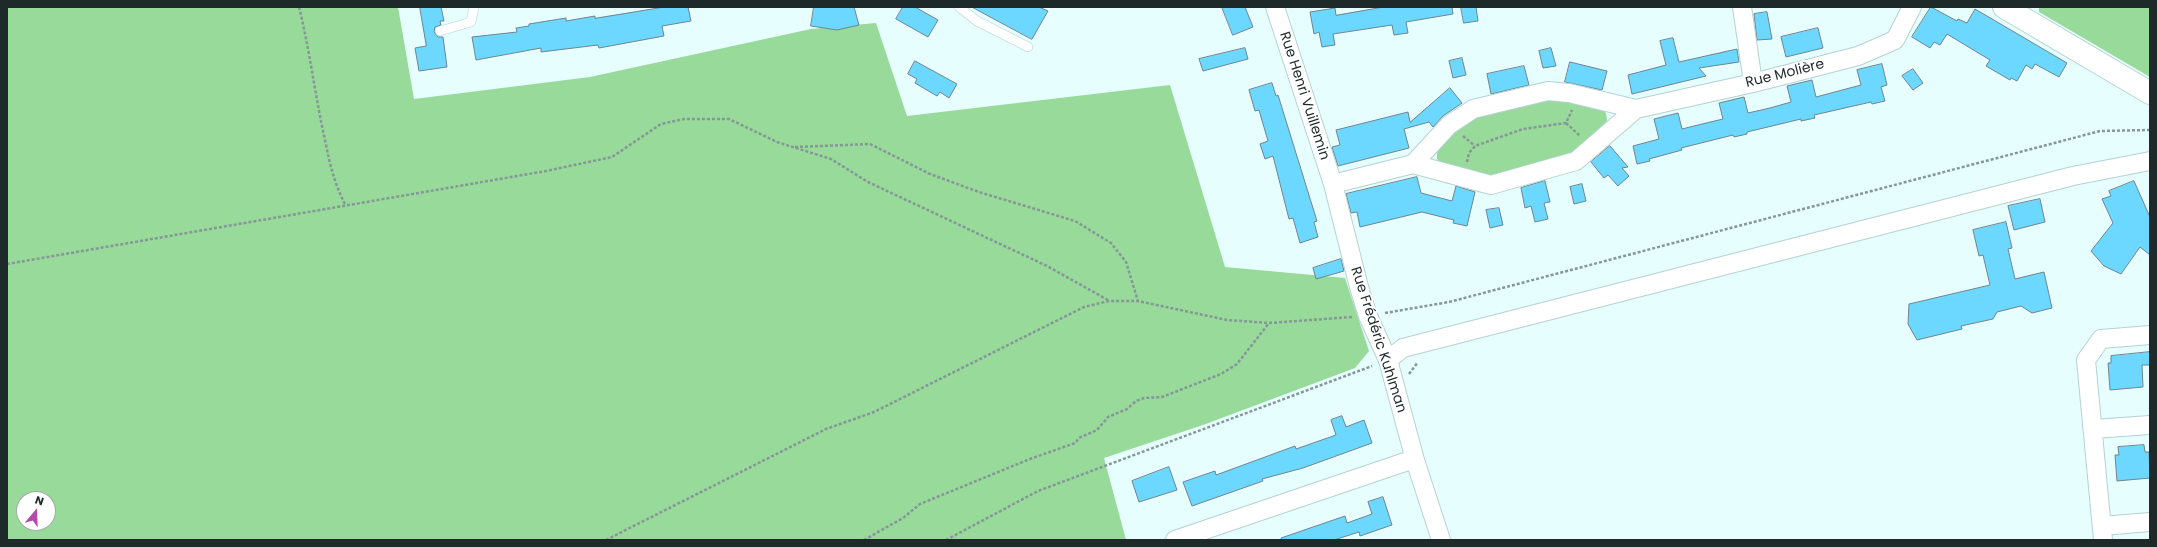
<!DOCTYPE html>
<meta charset="utf-8">
<style>
body{margin:0}
#map{position:relative;width:2157px;height:547px;overflow:hidden;background:#e6fefe;font-family:Poppins,sans-serif}
canvas{display:block}
.frame{position:absolute;inset:0;border:8px solid #1e2929;pointer-events:none}
.north{position:absolute;left:16px;top:491px;width:40px;height:40px;box-sizing:border-box;background:#fff;border:1px solid #a5a9a9;border-radius:50%;rotate:19deg;font-size:11px;font-weight:700;line-height:16px;text-align:center;color:#1e2929}
.north::after{content:'';display:block;margin:auto;width:14px;height:18px;background:#b44aaa;clip-path:polygon(50% 0,100% 100%,50% 72%,0 100%)}
</style>
<div id="map">
<canvas width="2157" height="547"></canvas>
<div class="frame"></div>
<div class="north">N</div>
</div>
<script>
const ctx = document.querySelector('canvas').getContext('2d');
ctx.lineJoin = 'round';
function fill(path, color) { ctx.fillStyle = color; ctx.fill(path, 'evenodd'); }
function trace(path, color, width, dash) { ctx.strokeStyle = color; ctx.lineWidth = width; ctx.lineCap = dash ? 'butt' : 'round'; ctx.setLineDash(dash || []); ctx.stroke(path); }
function write(font, color, halo, rows, align = 'center') {
  ctx.font = font + ' Poppins,sans-serif'; ctx.lineWidth = 3.5; ctx.setLineDash([]); ctx.textBaseline = 'middle'; ctx.strokeStyle = halo; ctx.fillStyle = color; for (const [text, x, y, turn = 0] of rows) {
    ctx.save(); ctx.translate(x, y); ctx.rotate((+turn || 0) * Math.PI / 180); ctx.textAlign = isNaN(turn) ? turn : align; if (halo) ctx.strokeText(text, 0, 0); ctx.fillText(text, 0, 0); ctx.restore();
  }
}
fill(new Path2D(`
 M 7,7 L 398,7 L 414,99 L 590,77 L 811,29 L 876,23 L 907,116 L 1170,85 L 1225,267 L 1345,278 L 1369,351 L 1355,368 L 1203,425 L 1104,458 L 1126,540 L 7,540 ZM 24,499 L 48,499 L 48,523 L 24,523 Z
 M 2039,7 L 2150,7 L 2150,77 L 2039,12 Z
 M 1557,95 L 1600,108 L 1606,113 L 1607,120 L 1605,127 L 1571,157 L 1489,177 L 1443,167 L 1437,159 L 1437,153 L 1440,145 L 1466,122 L 1484,113 Z`), '#98da99');
const building = new Path2D(`
 M 420,7 L 441,7 L 444,21 L 440,21 L 441,25 L 435,27 L 434,32 L 438,37 L 443,37 L 447,67 L 419,71 L 415,48 L 426,46 Z
 M 665,7 L 688,7 L 691,21 L 662,26 L 664,36 L 599,48 L 598,45 L 541,52 L 541,48 L 476,60 L 472,37 L 517,32 L 516,28 L 529,26 L 529,24 L 566,18 L 566,21 L 595,16 L 595,18 Z
 M 814,7 L 854,7 L 859,25 L 837,30 L 811,26 Z
 M 903,7 L 915,7 L 938,20 L 928,37 L 896,19 Z
 M 972,7 L 1039,7 L 1048,11 L 1032,39 Z
 M 1222,7 L 1245,7 L 1253,27 L 1233,35 Z
 M 1384,7 L 1452,7 L 1453,14 L 1406,22 L 1408,33 L 1394,35 L 1392,25 L 1333,34 L 1335,45 L 1322,47 L 1319,32 L 1314,34 L 1310,12 L 1335,8 L 1336,15 Z
 M 1461,7 L 1476,7 L 1478,21 L 1464,23 Z
 M 1931,7 L 1957,21 L 1958,19 L 1967,23 L 1975,9 L 2067,63 L 2059,77 L 2035,64 L 2032,69 L 2026,65 L 2017,81 L 2011,78 L 2010,80 L 1986,66 L 1990,60 L 1947,34 L 1940,45 L 1934,42 L 1930,48 L 1912,37 Z
 M 1767,12 L 1772,39 L 1757,40 L 1754,14 Z
 M 1818,28 L 1823,48 L 1786,57 L 1781,37 Z
 M 1673,38 L 1679,62 L 1737,49 L 1739,62 L 1699,68 L 1706,76 L 1632,94 L 1628,75 L 1666,65 L 1660,41 Z
 M 1245,48 L 1248,59 L 1203,71 L 1199,59 Z
 M 1551,48 L 1556,66 L 1543,68 L 1539,51 Z
 M 1462,58 L 1466,75 L 1453,78 L 1449,61 Z
 M 915,61 L 957,84 L 949,98 L 940,92 L 937,96 L 915,83 L 917,79 L 908,74 Z
 M 1570,62 L 1607,71 L 1602,90 L 1565,82 Z
 M 1882,64 L 1887,85 L 1881,87 L 1885,101 L 1872,104 L 1871,102 L 1814,115 L 1815,118 L 1801,121 L 1801,119 L 1747,132 L 1747,134 L 1734,137 L 1733,135 L 1681,148 L 1682,150 L 1649,159 L 1650,161 L 1637,164 L 1633,146 L 1659,139 L 1654,119 L 1678,113 L 1682,129 L 1702,124 L 1723,119 L 1719,103 L 1744,97 L 1748,113 L 1770,108 L 1791,102 L 1787,86 L 1812,80 L 1816,97 L 1861,85 L 1857,70 Z
 M 1524,66 L 1529,85 L 1491,94 L 1487,74 Z
 M 1913,69 L 1923,83 L 1913,90 L 1902,76 Z
 M 1272,83 L 1276,96 L 1278,95 L 1317,221 L 1314,222 L 1318,237 L 1300,243 L 1293,218 L 1289,219 L 1273,156 L 1265,159 L 1260,144 L 1268,141 L 1259,110 L 1255,111 L 1249,90 Z
 M 1450,88 L 1462,103 L 1443,116 L 1433,127 L 1429,122 L 1404,129 L 1409,148 L 1338,166 L 1332,147 L 1340,145 L 1336,130 L 1408,112 L 1410,122 Z
 M 1610,146 L 1628,167 L 1622,168 L 1629,176 L 1618,186 L 1608,175 L 1604,178 L 1591,162 Z
 M 1417,177 L 1421,193 L 1452,201 L 1456,186 L 1475,192 L 1467,226 L 1453,223 L 1454,220 L 1422,212 L 1360,227 L 1357,212 L 1351,213 L 1346,194 Z
 M 1545,181 L 1550,202 L 1544,203 L 1548,219 L 1535,222 L 1531,206 L 1525,208 L 1521,188 Z
 M 2134,181 L 2150,217 L 2150,255 L 2140,247 L 2121,274 L 2104,266 L 2091,251 L 2113,223 L 2102,199 L 2111,196 L 2109,191 Z
 M 1582,184 L 1586,201 L 1574,204 L 1570,187 Z
 M 2040,199 L 2045,222 L 2014,230 L 2008,206 Z
 M 1499,208 L 1503,225 L 1490,228 L 1486,210 Z
 M 2006,222 L 2012,248 L 2008,249 L 2015,279 L 2044,272 L 2052,308 L 2032,313 L 2021,306 L 1997,312 L 1993,319 L 1961,326 L 1962,329 L 1917,340 L 1908,324 L 1909,304 L 1990,285 L 1983,255 L 1979,256 L 1973,230 Z
 M 1341,259 L 1344,271 L 1316,279 L 1313,268 Z
 M 2150,352 L 2150,365 L 2142,365 L 2143,387 L 2110,390 L 2108,363 L 2111,363 L 2111,356 Z
 M 1342,416 L 1346,427 L 1364,420 L 1372,443 L 1303,468 L 1262,479 L 1263,481 L 1192,506 L 1183,482 L 1215,471 L 1216,475 L 1295,446 L 1296,449 L 1336,435 L 1331,420 Z
 M 2144,445 L 2145,452 L 2149,452 L 2150,478 L 2117,481 L 2115,455 L 2119,455 L 2118,447 Z
 M 1169,467 L 1177,490 L 1139,502 L 1132,481 Z
 M 1383,497 L 1392,525 L 1360,536 L 1359,532 L 1334,540 L 1282,540 L 1281,538 L 1345,516 L 1347,523 L 1372,514 L 1368,502 Z`);
fill(building, '#6cd7ff');
trace(building, '#6e858f', 1);
const lane = new Path2D(`
 M 959,7 L 977,21 L 1028,47
 M 440,31 L 471,22 L 474,7`);
const street = new Path2D(`
 M 1275,7 L 1333,184 L 1359,287 L 1368,316 L 1388,360 L 1415,460 L 1441,540
 M 1742,7 L 1753,83
 M 1413,164 L 1449,125 L 1473,109 L 1548,91 L 1569,93 L 1636,109 L 1753,83 L 1858,56 L 1895,40 L 1912,7
 M 1333,184 L 1413,164 L 1491,185 L 1576,161 L 1636,109
 M 1388,360 L 1403,348 L 2073,176 L 2150,161
 M 2094,429 L 2150,425
 M 2102,526 L 2150,522
 M 1175,540 L 1405,462 L 1415,460
 M 2103,540 L 2086,360 L 2101,339 L 2150,335`);
const secondary = new Path2D(`
 M 2004,7 L 2150,93`);
trace(lane, '#b5d2d3', 10);
trace(street, '#b5d2d3', 20);
trace(secondary, '#b5d2d3', 24);
trace(new Path2D(`
 M 299,7 C 310,51 315,96 325,140 C 330,165 334,183 346,206
 M 1566,123 L 1580,136
 M 1463,136 L 1475,146
 M 795,147 L 870,144 L 930,174 L 979,192 L 1075,221 L 1111,243 L 1126,262 L 1138,301
 M 1467,162 L 1469,153 L 1475,146 L 1523,129 L 1566,123 L 1572,110
 M 7,264 L 546,171 L 612,157 L 661,124 L 684,119 L 729,119 L 777,142 L 831,159 L 868,182 L 1047,266 L 1108,300
 M 1385,313 L 1449,302 L 2100,131 L 2150,130
 M 1409,374 L 1418,362
 M 606,540 L 826,429 L 874,412 L 1084,307 L 1109,301 L 1138,301 L 1227,320 L 1269,323 L 1352,317
 M 864,540 L 903,518 L 920,504 L 1030,459 L 1075,443 L 1079,438 L 1097,430 L 1108,417 L 1127,409 L 1136,401 L 1144,398 L 1162,397 L 1221,374 L 1237,364 L 1269,323
 M 946,540 L 1038,491 L 1372,366`), '#859797', 2.5, [3, 2]);
trace(lane, '#fff', 9);
trace(street, '#fff', 18);
trace(secondary, '#fff', 22);
write('14px', '#1e2929', '#fff', [
 ["Rue Molière",1785,74,-14],
 ["Rue Henri Vuillemin",1304,96,72],
 ["Rue Frédéric Kuhlman",1378,340,72]
]);
</script>
